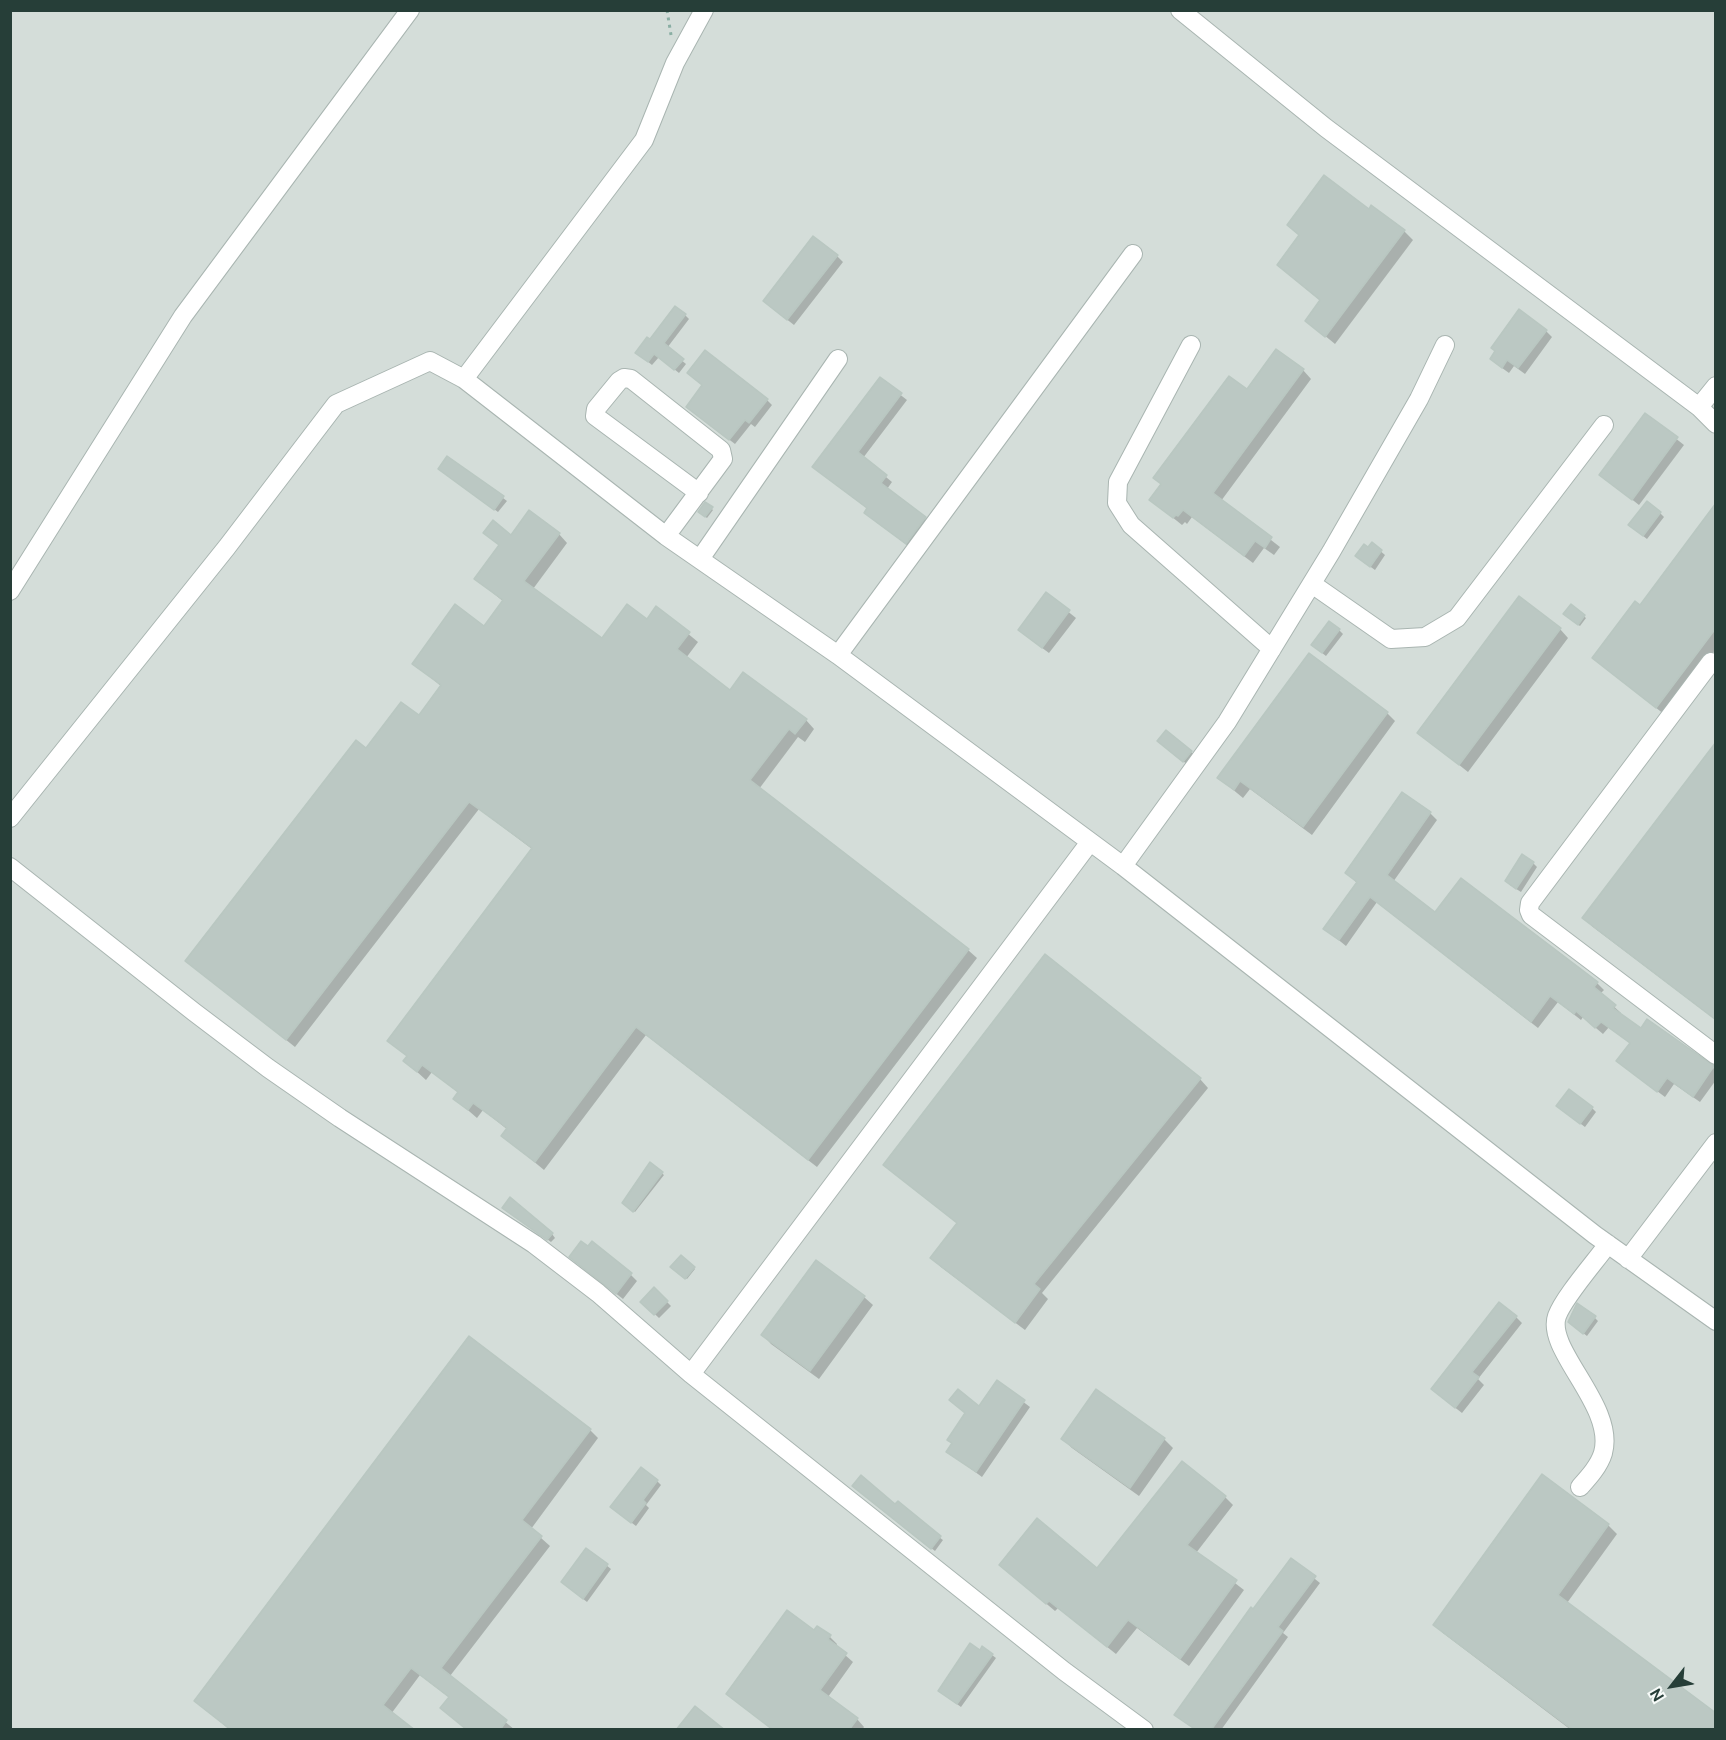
<!DOCTYPE html>
<style>
body{margin:0}
#map{position:relative;width:1726px;height:1740px;overflow:hidden;background:#e6edea;font-family:Ubuntu,sans-serif}
canvas{display:block}
.frame{position:absolute;inset:0;border:12px solid #263e38;pointer-events:none}
.north{position:absolute;left:1642px;top:1656px;width:60px;height:60px;-webkit-text-stroke:4px #f6faf8;paint-order:stroke;rotate:239deg;font-size:16px;font-weight:700;line-height:24px;text-align:center;color:#263e38}
.north::after{content:'';display:block;margin:auto;width:21px;height:27px;background:#263e38;clip-path:polygon(50% 0,100% 100%,50% 72%,0 100%)}
</style>
<div id="map">
<canvas width="1726" height="1740"></canvas>
<div class="frame"></div>
<div class="north">N</div>
</div>
<script>
const ctx = document.querySelector('canvas').getContext('2d');
ctx.lineJoin = 'round';
function fill(path, color) { ctx.fillStyle = color; ctx.fill(path, 'evenodd'); }
function trace(path, color, width, dash) { ctx.strokeStyle = color; ctx.lineWidth = width; ctx.lineCap = dash ? 'butt' : 'round'; ctx.setLineDash(dash || []); ctx.stroke(path); }
fill(new Path2D(`
 M 11,11 L 1715,11 L 1715,1729 L 11,1729 Z`), '#d4ddd9');
fill(new Path2D(`
 M 969,10 L 995,10 L 974,12 Z
 M 1369,211 L 1404,231 L 1413,240 L 1335,344 L 1307,321 L 1321,301 L 1287,273 L 1300,236 L 1289,225 Z
 M 837,256 L 843,262 L 794,325 L 771,307 Z
 M 685,315 L 689,319 L 667,348 L 686,364 L 679,373 L 659,357 L 652,365 L 641,356 L 650,341 Z
 M 1546,331 L 1552,337 L 1525,374 L 1514,366 L 1509,373 L 1498,365 Z
 M 1303,370 L 1311,379 L 1221,501 L 1280,547 L 1274,555 L 1264,548 L 1253,563 L 1192,517 L 1187,524 L 1185,522 L 1182,525 L 1151,500 L 1247,391 Z
 M 880,379 L 907,400 L 863,458 L 892,482 L 887,489 L 931,524 L 912,549 L 872,518 L 868,509 L 820,472 Z
 M 767,400 L 772,405 L 755,427 L 751,424 L 735,444 L 693,412 Z
 M 1646,415 L 1684,445 L 1639,505 L 1601,475 Z
 M 444,473 L 503,498 L 507,501 L 498,512 Z
 M 706,504 L 713,510 L 707,518 L 700,512 Z
 M 1660,513 L 1664,517 L 1647,539 L 1634,529 Z
 M 1716,514 L 1716,649 L 1665,715 L 1594,658 L 1641,607 Z
 M 485,533 L 511,537 L 559,534 L 567,543 L 533,589 L 602,640 L 647,621 L 657,608 L 698,642 L 686,658 L 731,692 L 806,720 L 814,729 L 805,742 L 798,737 L 759,789 L 968,950 L 977,958 L 817,1167 L 646,1035 L 544,1170 L 503,1136 L 508,1130 L 483,1110 L 477,1118 L 455,1099 L 459,1093 L 432,1072 L 426,1080 L 405,1061 L 532,849 L 479,809 L 295,1047 L 187,961 L 366,751 L 419,717 L 442,687 L 414,663 L 485,628 L 504,602 L 476,579 L 500,546 Z
 M 1372,544 L 1385,555 L 1375,570 L 1361,560 Z
 M 1046,594 L 1076,618 L 1049,653 L 1026,636 Z
 M 1571,606 L 1586,618 L 1580,626 L 1565,614 Z
 M 1560,629 L 1568,638 L 1468,772 L 1419,733 Z
 M 1339,630 L 1343,634 L 1326,656 L 1317,649 Z
 M 1387,713 L 1395,721 L 1312,835 L 1250,789 L 1243,798 L 1219,778 Z
 M 1716,744 L 1716,1020 L 1593,927 L 1584,918 Z
 M 1163,745 L 1191,752 L 1195,756 L 1188,765 Z
 M 1430,813 L 1437,820 L 1393,882 L 1436,914 L 1597,983 L 1604,990 L 1600,994 L 1621,1013 L 1620,1014 L 1641,1030 L 1647,1021 L 1716,1070 L 1716,1080 L 1700,1102 L 1674,1084 L 1665,1097 L 1625,1067 L 1631,1044 L 1609,1027 L 1603,1034 L 1583,1017 L 1581,1020 L 1558,1002 L 1538,1028 L 1377,902 L 1346,946 L 1325,929 L 1358,884 L 1347,873 Z
 M 1533,863 L 1537,867 L 1521,892 L 1510,885 Z
 M 1200,1079 L 1208,1088 L 1042,1293 L 1048,1299 L 1025,1330 L 941,1267 L 932,1258 L 958,1224 Z
 M 1592,1108 L 1596,1112 L 1585,1127 L 1562,1110 Z
 M 650,1164 L 664,1175 L 635,1212 L 624,1203 Z
 M 507,1211 L 552,1234 L 555,1238 L 551,1242 Z
 M 681,1257 L 695,1269 L 687,1279 L 673,1267 Z
 M 577,1263 L 631,1275 L 637,1281 L 623,1299 Z
 M 654,1289 L 671,1306 L 659,1318 L 642,1302 Z
 M 864,1297 L 873,1305 L 819,1379 L 771,1344 L 763,1335 Z
 M 1516,1317 L 1522,1323 L 1478,1379 L 1484,1385 L 1462,1413 L 1439,1395 Z
 M 1595,1318 L 1598,1321 L 1587,1336 L 1574,1326 Z
 M 997,1382 L 1030,1407 L 982,1477 L 948,1452 L 966,1413 L 979,1408 Z
 M 590,1430 L 598,1438 L 531,1529 L 550,1546 L 450,1676 L 515,1730 L 467,1730 L 450,1698 L 420,1675 L 391,1714 L 411,1730 L 230,1730 L 196,1701 Z
 M 1063,1439 L 1164,1439 L 1173,1448 L 1139,1496 L 1072,1448 Z
 M 1542,1477 L 1608,1525 L 1617,1534 L 1567,1603 L 1716,1730 L 1571,1730 L 1443,1633 L 1435,1625 Z
 M 657,1481 L 661,1485 L 646,1505 L 649,1508 L 636,1526 L 616,1511 Z
 M 857,1489 L 895,1506 L 943,1540 L 935,1551 Z
 M 1225,1497 L 1233,1505 L 1196,1553 L 1244,1590 L 1189,1666 L 1137,1628 L 1116,1654 L 1058,1608 L 1055,1611 L 1010,1573 L 1097,1570 Z
 M 587,1550 L 611,1569 L 587,1602 L 567,1586 Z
 M 1291,1560 L 1320,1583 L 1283,1633 L 1288,1637 L 1221,1730 L 1196,1730 L 1254,1611 Z
 M 815,1632 L 830,1637 L 837,1644 L 836,1647 L 853,1662 L 828,1697 L 857,1719 L 864,1727 L 862,1730 L 773,1730 L 728,1694 Z
 M 992,1655 L 996,1658 L 961,1707 L 943,1694 Z`), '#0003');
const building = new Path2D(`
 M 1324,175 L 1369,209 L 1371,205 L 1405,230 L 1325,337 L 1305,321 L 1320,300 L 1277,265 L 1299,235 L 1287,225 Z
 M 813,236 L 838,255 L 787,320 L 763,301 Z
 M 675,306 L 686,314 L 664,343 L 684,359 L 674,370 L 654,354 L 648,362 L 635,353 L 647,337 L 650,339 Z
 M 1519,309 L 1547,330 L 1518,368 L 1507,360 L 1502,368 L 1490,359 L 1495,351 L 1491,348 Z
 M 1276,349 L 1304,369 L 1213,493 L 1272,537 L 1265,548 L 1255,541 L 1244,556 L 1183,510 L 1178,516 L 1176,515 L 1173,518 L 1149,500 L 1161,484 L 1153,478 L 1229,376 L 1247,389 Z
 M 705,350 L 768,399 L 749,423 L 745,420 L 729,440 L 686,407 L 702,385 L 687,373 Z
 M 880,377 L 902,393 L 858,452 L 887,475 L 881,483 L 926,517 L 906,544 L 864,513 L 867,508 L 812,467 Z
 M 1645,413 L 1678,437 L 1632,500 L 1599,475 Z
 M 447,456 L 504,496 L 494,510 L 438,469 Z
 M 1647,501 L 1661,512 L 1643,536 L 1628,525 Z
 M 705,502 L 713,507 L 705,517 L 698,512 Z
 M 1716,503 L 1716,628 L 1656,708 L 1592,658 L 1635,601 L 1640,605 Z
 M 529,510 L 560,533 L 524,581 L 602,638 L 627,604 L 647,619 L 656,606 L 690,632 L 677,649 L 730,690 L 743,672 L 807,719 L 795,734 L 789,729 L 750,780 L 969,949 L 808,1160 L 636,1027 L 535,1162 L 501,1136 L 507,1128 L 473,1103 L 468,1110 L 453,1099 L 458,1092 L 422,1065 L 417,1072 L 403,1061 L 407,1056 L 387,1041 L 532,848 L 469,802 L 286,1040 L 185,961 L 356,740 L 366,748 L 401,702 L 419,715 L 441,685 L 412,664 L 455,604 L 484,626 L 503,600 L 474,579 L 499,545 L 483,533 L 493,520 L 511,535 Z
 M 1372,542 L 1382,550 L 1370,567 L 1355,556 L 1364,544 L 1368,547 Z
 M 1046,592 L 1070,610 L 1042,648 L 1018,630 Z
 M 1519,596 L 1561,628 L 1459,765 L 1417,733 Z
 M 1571,604 L 1585,615 L 1578,625 L 1563,614 Z
 M 1329,621 L 1340,629 L 1322,653 L 1311,645 Z
 M 1309,653 L 1388,712 L 1303,827 L 1240,781 L 1234,790 L 1217,778 Z
 M 1166,730 L 1192,751 L 1183,762 L 1157,741 Z
 M 1716,742 L 1716,1020 L 1582,918 Z
 M 1402,792 L 1431,812 L 1387,875 L 1435,912 L 1461,878 L 1598,982 L 1594,987 L 1616,1005 L 1613,1008 L 1641,1028 L 1647,1019 L 1714,1066 L 1693,1097 L 1667,1078 L 1657,1092 L 1616,1061 L 1630,1043 L 1601,1022 L 1595,1028 L 1576,1011 L 1574,1014 L 1550,996 L 1531,1022 L 1370,897 L 1339,940 L 1323,929 L 1357,882 L 1345,873 Z
 M 1522,854 L 1534,862 L 1516,889 L 1505,881 Z
 M 1045,954 L 1201,1078 L 1034,1284 L 1040,1289 L 1015,1323 L 930,1258 L 957,1223 L 883,1165 Z
 M 1569,1089 L 1593,1107 L 1580,1124 L 1556,1106 Z
 M 650,1162 L 663,1172 L 633,1212 L 622,1203 Z
 M 510,1197 L 553,1233 L 547,1240 L 502,1208 Z
 M 581,1241 L 588,1246 L 592,1241 L 632,1273 L 616,1294 L 569,1257 Z
 M 681,1255 L 695,1267 L 685,1279 L 670,1267 Z
 M 816,1260 L 865,1296 L 810,1371 L 761,1335 Z
 M 654,1287 L 668,1301 L 654,1315 L 640,1302 Z
 M 1499,1302 L 1517,1316 L 1472,1372 L 1479,1377 L 1455,1408 L 1431,1389 Z
 M 1577,1303 L 1596,1316 L 1583,1334 L 1568,1322 Z
 M 469,1336 L 591,1429 L 522,1520 L 542,1536 L 441,1668 L 507,1720 L 500,1730 L 467,1730 L 440,1708 L 449,1697 L 411,1668 L 383,1705 L 415,1730 L 231,1730 L 194,1701 Z
 M 997,1380 L 1025,1400 L 976,1472 L 946,1452 L 952,1443 L 947,1440 L 965,1413 L 949,1400 L 958,1389 L 979,1406 Z
 M 1096,1389 L 1165,1438 L 1130,1488 L 1061,1439 Z
 M 1182,1461 L 1226,1496 L 1187,1545 L 1237,1580 L 1180,1659 L 1128,1620 L 1107,1647 L 1049,1601 L 1046,1604 L 999,1565 L 1037,1518 L 1097,1568 Z
 M 641,1467 L 658,1480 L 643,1500 L 646,1503 L 631,1523 L 610,1507 Z
 M 1542,1474 L 1609,1524 L 1558,1595 L 1716,1713 L 1716,1730 L 1573,1730 L 1433,1625 Z
 M 861,1475 L 895,1504 L 898,1501 L 941,1536 L 931,1549 L 852,1486 Z
 M 586,1548 L 608,1564 L 583,1599 L 561,1582 Z
 M 1291,1558 L 1316,1576 L 1278,1627 L 1283,1631 L 1211,1730 L 1196,1730 L 1174,1715 L 1251,1607 L 1253,1609 Z
 M 787,1610 L 814,1630 L 817,1626 L 831,1635 L 828,1639 L 847,1653 L 820,1690 L 858,1718 L 849,1730 L 773,1730 L 726,1694 Z
 M 970,1643 L 980,1650 L 982,1646 L 993,1654 L 957,1704 L 938,1691 Z
 M 695,1706 L 725,1730 L 676,1730 Z`);
fill(building, '#bbc8c3');
trace(building, '#b9c7c1', 1.5);
const minor = new Path2D(`
 M 1180,10 L 1326,128 L 1699,407 L 1716,424
 M 1191,345 L 1118,482 L 1117,503 L 1131,525 L 1272,649
 M 464,379 L 666,536 L 838,655 L 1123,866 L 1595,1235 L 1716,1321
 M 1699,407 L 1716,386
 M 666,536 L 723,459 L 721,450 L 631,379 L 624,378 L 619,381 L 596,409 L 595,416 L 699,493
 M 700,559 L 838,359
 M 1312,584 L 1391,639 L 1425,637 L 1457,618 L 1604,425
 M 10,591 L 183,316 L 410,10
 M 838,655 L 1133,254
 M 1711,662 L 1530,903 L 1529,910 L 1531,915 L 1716,1055
 M 10,818 L 227,547 L 336,404 L 430,361 L 464,379 L 644,140 L 675,63 L 704,10
 M 1123,866 L 1227,722 L 1331,552 L 1419,399 L 1445,345
 M 10,867 L 194,1012 L 268,1068 L 340,1118 L 534,1244 L 598,1293 L 691,1374 L 1064,1671 L 1144,1730
 M 1628,1259 L 1716,1143
 M 691,1374 L 1090,842
 M 1580,1487 C 1589,1477 1599,1466 1603,1453 C 1616,1406 1545,1350 1557,1316 C 1564,1297 1595,1262 1608,1244`);
trace(minor, '#a9b5b1', 20);
trace(new Path2D(`
 M 667,10 L 671,35`), '#89aea3', 3, [3, 4.5]);
trace(minor, '#fff', 18);
</script>
